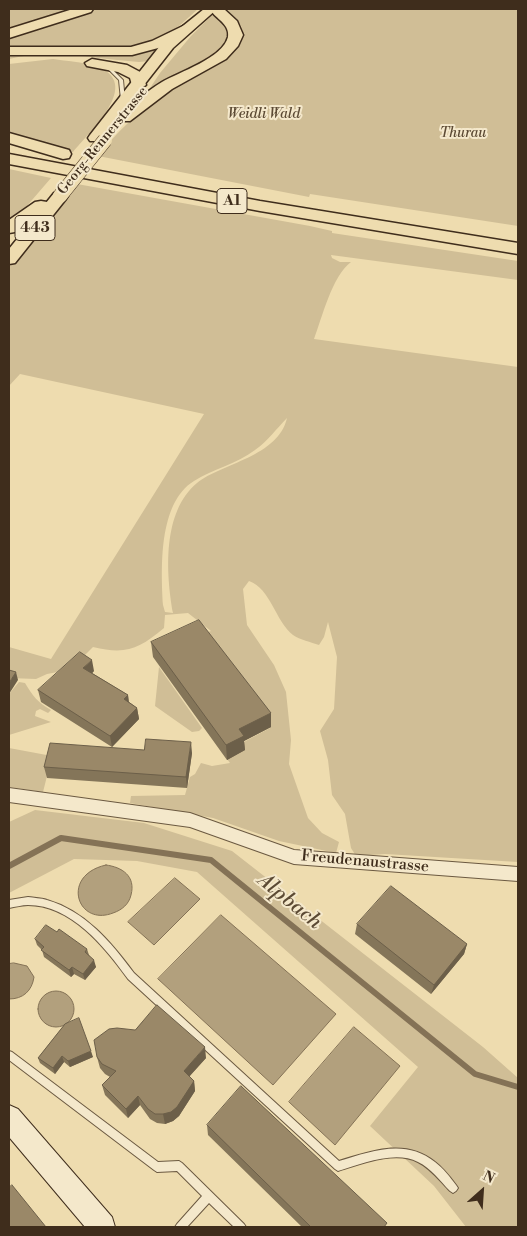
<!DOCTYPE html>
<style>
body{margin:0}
#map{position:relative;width:527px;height:1236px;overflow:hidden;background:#eedcaf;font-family:"Libre Bodoni",serif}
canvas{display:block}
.frame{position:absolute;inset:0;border:10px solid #3f2d1c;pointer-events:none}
.north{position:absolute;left:457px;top:1166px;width:50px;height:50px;-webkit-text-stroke:4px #f4e8cb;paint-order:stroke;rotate:26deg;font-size:14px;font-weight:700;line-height:20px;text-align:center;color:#3f2d1c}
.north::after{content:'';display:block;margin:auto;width:18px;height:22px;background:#3f2d1c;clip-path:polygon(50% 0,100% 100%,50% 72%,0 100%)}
</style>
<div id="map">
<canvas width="527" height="1236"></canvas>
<div class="frame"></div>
<div class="north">N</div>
</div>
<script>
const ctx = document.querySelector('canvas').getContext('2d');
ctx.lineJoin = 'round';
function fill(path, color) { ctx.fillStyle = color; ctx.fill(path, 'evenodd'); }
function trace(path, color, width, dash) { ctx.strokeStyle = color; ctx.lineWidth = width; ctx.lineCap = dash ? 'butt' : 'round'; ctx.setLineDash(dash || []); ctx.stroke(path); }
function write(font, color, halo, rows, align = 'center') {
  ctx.font = font + ' "Libre Bodoni",serif'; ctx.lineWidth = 4; ctx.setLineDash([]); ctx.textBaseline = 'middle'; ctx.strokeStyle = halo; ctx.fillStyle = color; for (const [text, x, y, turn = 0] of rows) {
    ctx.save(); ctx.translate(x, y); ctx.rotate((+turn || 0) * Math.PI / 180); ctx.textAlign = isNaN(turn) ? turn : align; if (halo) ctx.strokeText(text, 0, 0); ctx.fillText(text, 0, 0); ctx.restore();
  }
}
fill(new Path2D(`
 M 9,9 L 74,9 L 9,31 Z
 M 89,9 L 198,9 L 168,36 L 130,49 L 9,49 L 9,36 Z
 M 218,9 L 223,9 L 218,12 L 231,25 L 225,49 L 142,100 L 160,73 L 191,36 Z
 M 223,9 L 518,9 L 518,226 L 310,194 L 309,197 L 98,156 C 116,133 137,113 161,95 C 184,79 232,65 242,39 C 247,25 232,15 223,9 Z
 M 159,47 L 149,61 L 139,62 C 96,59 52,48 9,59 L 9,53 L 21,52 Z
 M 53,59 C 67,61 82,62 95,66 C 145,82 89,132 73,152 L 9,134 L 9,64 Z
 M 9,169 L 51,178 L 26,207 L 9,222 Z
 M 77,184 L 310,226 L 332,231 L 332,233 L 518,261 L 518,280 L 331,255 L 332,258 L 340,262 L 351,262 C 332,276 322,318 314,339 L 518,367 L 518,862 L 385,854 L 356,856 L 351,848 L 345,814 L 332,795 L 328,760 L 320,731 L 334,709 L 337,657 L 328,622 L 324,637 L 319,645 C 311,642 300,640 293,635 C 275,621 271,589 249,581 L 243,589 L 247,625 L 274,665 L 286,692 L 291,740 L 289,764 L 308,818 L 322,833 L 339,842 L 336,853 L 279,841 L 213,818 L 130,803 L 131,796 L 185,795 L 190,777 L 195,774 L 201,763 L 212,766 L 230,763 L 227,759 L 240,744 L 270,728 L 200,635 L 211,631 L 188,613 L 165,615 L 164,628 C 139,649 126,655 93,647 L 77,663 L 63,671 L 47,674 L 36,679 L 9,678 L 9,647 L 51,659 L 204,414 L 20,374 L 9,386 L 9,267 ZM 287,418 C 278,457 222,463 197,483 C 162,512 166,573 173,613 L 165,612 L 163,605 C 161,569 158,503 194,481 C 213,469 237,464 255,450 C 268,441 276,429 287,418 Z
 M 159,667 L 202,728 L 199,731 L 192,732 L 155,706 Z
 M 19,682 L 25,683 C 32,695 38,703 51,710 L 48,713 L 40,709 L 36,711 L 35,716 L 51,722 L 9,735 L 9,694 Z
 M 9,748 L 52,756 L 43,792 L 9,787 Z
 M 35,810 L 144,823 L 232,851 L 483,1047 L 518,1078 L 518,1227 L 466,1227 L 434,1186 L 370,1126 L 418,1067 L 197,872 L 137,861 L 74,859 L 9,893 L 9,822 Z`), '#d0be96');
const water = new Path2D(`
 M 106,865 C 122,867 136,876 131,895 C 129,904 122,910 113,913 C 77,927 60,875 106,865 Z
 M 175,878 L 200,899 L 154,945 L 128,922 Z
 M 221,915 L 336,1014 L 273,1085 L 158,979 Z
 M 14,963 L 27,966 L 34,977 C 32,991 23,999 9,999 L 9,964 Z
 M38 1009a18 18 0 1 1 36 0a18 18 0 1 1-36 0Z
 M 354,1027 L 400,1066 L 335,1145 L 289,1102 Z`);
fill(water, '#b2a07d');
trace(water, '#847256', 1);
trace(new Path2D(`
 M 9,866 L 61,838 L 211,860 L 475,1074 L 518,1087`), '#847256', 6);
const service = new Path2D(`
 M 106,65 L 108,65 L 123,80 L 125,101 L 121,100 L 119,80 L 106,67 Z
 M 28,897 C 34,898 41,898 47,900 C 85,911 111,942 134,973 L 339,1161 C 371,1151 406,1138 435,1162 C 443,1168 450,1177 456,1185 L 458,1188 L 456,1191 L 453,1193 L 450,1191 C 440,1181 431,1168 418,1162 C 395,1150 361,1164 338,1171 L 335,1169 L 128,979 C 105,947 71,905 28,905 C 22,905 15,907 9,908 L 9,900 Z
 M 9,1051 L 12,1052 L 158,1162 L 179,1161 L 182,1163 L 244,1224 L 246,1227 L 234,1227 L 209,1203 L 187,1227 L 175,1227 L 177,1224 L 202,1196 L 177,1171 L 157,1172 L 154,1170 L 9,1060 Z`);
const minor = new Path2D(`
 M 9,788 L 190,813 L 294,850 L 518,867 L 518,881 L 294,864 L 190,827 L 9,802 Z`);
const secondary = new Path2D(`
 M 9,1105 L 18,1109 L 112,1217 L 115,1227 L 85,1227 L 9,1137 Z`);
const trunk = new Path2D(`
 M 204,9 L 217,9 L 173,48 L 100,141 L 90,141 L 88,138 L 90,135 L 163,42 Z
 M 60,191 L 66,193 L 68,196 L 66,199 L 15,263 L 9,264 L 9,249 L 54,193 Z`);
const motorway = new Path2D(`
 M 73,9 L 93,9 L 91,12 L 9,38 L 9,29 Z
 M 214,9 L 224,9 L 237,21 L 243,35 L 238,46 L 226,59 L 172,89 L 130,121 L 118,121 L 116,118 L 118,115 C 132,104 147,91 162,82 C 179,72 223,58 228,37 C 230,25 218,20 212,12 Z
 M 185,25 L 192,29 L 190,32 L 162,47 L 132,55 L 9,55 L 9,47 L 131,47 L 152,41 Z
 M 92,59 L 127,65 L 142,73 L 146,85 L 138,90 L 133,88 L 130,78 L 118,72 L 87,66 L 85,63 Z
 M 9,133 L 69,150 L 71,154 L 69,158 L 63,159 L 9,143 Z
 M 9,154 L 260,201 L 518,243 L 518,254 L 260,211 L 9,164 Z
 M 41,201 L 47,202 L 50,206 L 47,210 L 15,232 L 9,233 L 9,220 L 35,202 Z`);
trace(service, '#6b5941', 2);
trace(minor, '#6b5941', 2);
trace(secondary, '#3f2d1c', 2);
trace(trunk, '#3f2d1c', 3);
trace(motorway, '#3f2d1c', 3);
fill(service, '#f4e8cb');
fill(minor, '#f4e8cb');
fill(secondary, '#f4e8cb');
fill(trunk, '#eedcaf');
fill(motorway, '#eedcaf');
const trunkBridge = new Path2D(`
 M 60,196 L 105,140`);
trace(trunkBridge, '#3f2d1c', 15, []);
trace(trunkBridge, '#eedcaf', 14);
fill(new Path2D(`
 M 151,642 L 271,713 L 271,727 L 244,741 L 245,750 L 227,760 L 153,657 Z
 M 94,671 L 92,673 L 128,695 L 129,702 L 137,708 L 139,719 L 112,747 L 41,702 L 38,690 Z
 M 144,750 L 192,753 L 187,788 L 47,778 L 44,767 Z
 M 357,924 L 467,944 L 464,954 L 431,994 L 355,934 Z
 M 35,939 L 87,949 L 89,955 L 96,967 L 85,980 L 74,974 L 71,977 L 44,957 L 42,950 L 37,945 Z
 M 65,1024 L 93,1057 L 70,1067 L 64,1062 L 55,1074 L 40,1063 L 38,1058 Z
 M 97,1057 L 206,1058 L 189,1077 L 194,1081 L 195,1091 L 179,1116 L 173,1121 L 165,1124 L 157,1123 L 150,1119 L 140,1105 L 128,1118 L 105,1095 L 102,1085 L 110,1077 L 105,1074 L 100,1068 Z
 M 207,1125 L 385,1227 L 302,1227 L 208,1135 Z`), '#847559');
fill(new Path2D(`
 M 92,660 L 94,671 L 86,680 L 83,668 Z
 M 16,672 L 18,680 L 9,694 L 9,683 Z
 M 128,695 L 129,707 L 124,699 Z
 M 137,708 L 139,719 L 112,747 L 110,736 Z
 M 271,713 L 271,727 L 244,741 L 245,750 L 227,760 L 226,745 L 239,729 Z
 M 191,742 L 192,753 L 187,788 L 186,777 Z
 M 467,944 L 464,954 L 431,994 L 434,985 Z
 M 94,960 L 96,967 L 85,980 L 83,974 Z
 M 72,967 L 74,974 L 71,977 L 69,970 Z
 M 205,1047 L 206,1058 L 185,1081 L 184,1071 Z
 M 91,1051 L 93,1057 L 70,1067 L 68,1061 Z
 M 62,1056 L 64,1062 L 55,1074 L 53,1068 Z
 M 194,1081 L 195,1091 L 179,1116 L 173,1121 L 165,1124 L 163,1114 Z
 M 138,1096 L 140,1105 L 128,1118 L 126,1109 Z`), '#6c5f49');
const building = new Path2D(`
 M 199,620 L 271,713 L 239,729 L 244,736 L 226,745 L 151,642 Z
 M 80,652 L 92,660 L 83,668 L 128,695 L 124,699 L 137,708 L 110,736 L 38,690 Z
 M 9,670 L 16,672 L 9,683 Z
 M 146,739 L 191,742 L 186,777 L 44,767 L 50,743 L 144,750 Z
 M 391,886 L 467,944 L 434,985 L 357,924 Z
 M 46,925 L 57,932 L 59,929 L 87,949 L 85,952 L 94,960 L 83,974 L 72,967 L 69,970 L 41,950 L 44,947 L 35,939 Z
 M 157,1005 L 205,1047 L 184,1071 L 194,1081 L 177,1107 L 171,1112 L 163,1114 L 155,1114 L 148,1109 L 138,1096 L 126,1109 L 102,1085 L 116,1071 L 102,1064 L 97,1057 L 94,1040 L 109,1029 L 117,1028 L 135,1030 Z
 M 79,1018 L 91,1051 L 68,1061 L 62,1056 L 53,1068 L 38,1058 L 65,1024 Z
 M 241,1086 L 387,1223 L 384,1227 L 311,1227 L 207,1125 Z
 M 12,1185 L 46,1227 L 9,1227 L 9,1188 Z`);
fill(building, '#9a8868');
trace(building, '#6c5f49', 1);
write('italic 14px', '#5c4a34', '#f4e8cb', [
 ["Weidli Wald",264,115],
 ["Thurau",463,134]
]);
write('14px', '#3f2d1c', '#f4e8cb', [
 ["Georg-Rennerstrasse",103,141,-51]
]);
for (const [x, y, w] of [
 [232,201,30],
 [35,228,40]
]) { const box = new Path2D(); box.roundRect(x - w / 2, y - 12.5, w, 25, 4); ctx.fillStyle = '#f4e8cb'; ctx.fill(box); trace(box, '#3f2d1c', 1); }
write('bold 15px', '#3f2d1c', null, [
 ["A1",232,201],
 ["443",35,228]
]);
write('16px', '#3f2d1c', '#f4e8cb', [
 ["Freudenaustrasse",365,862,5]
]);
write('italic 21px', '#5c4a34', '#f4e8cb', [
 ["Alpbach",289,902,39]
]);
</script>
